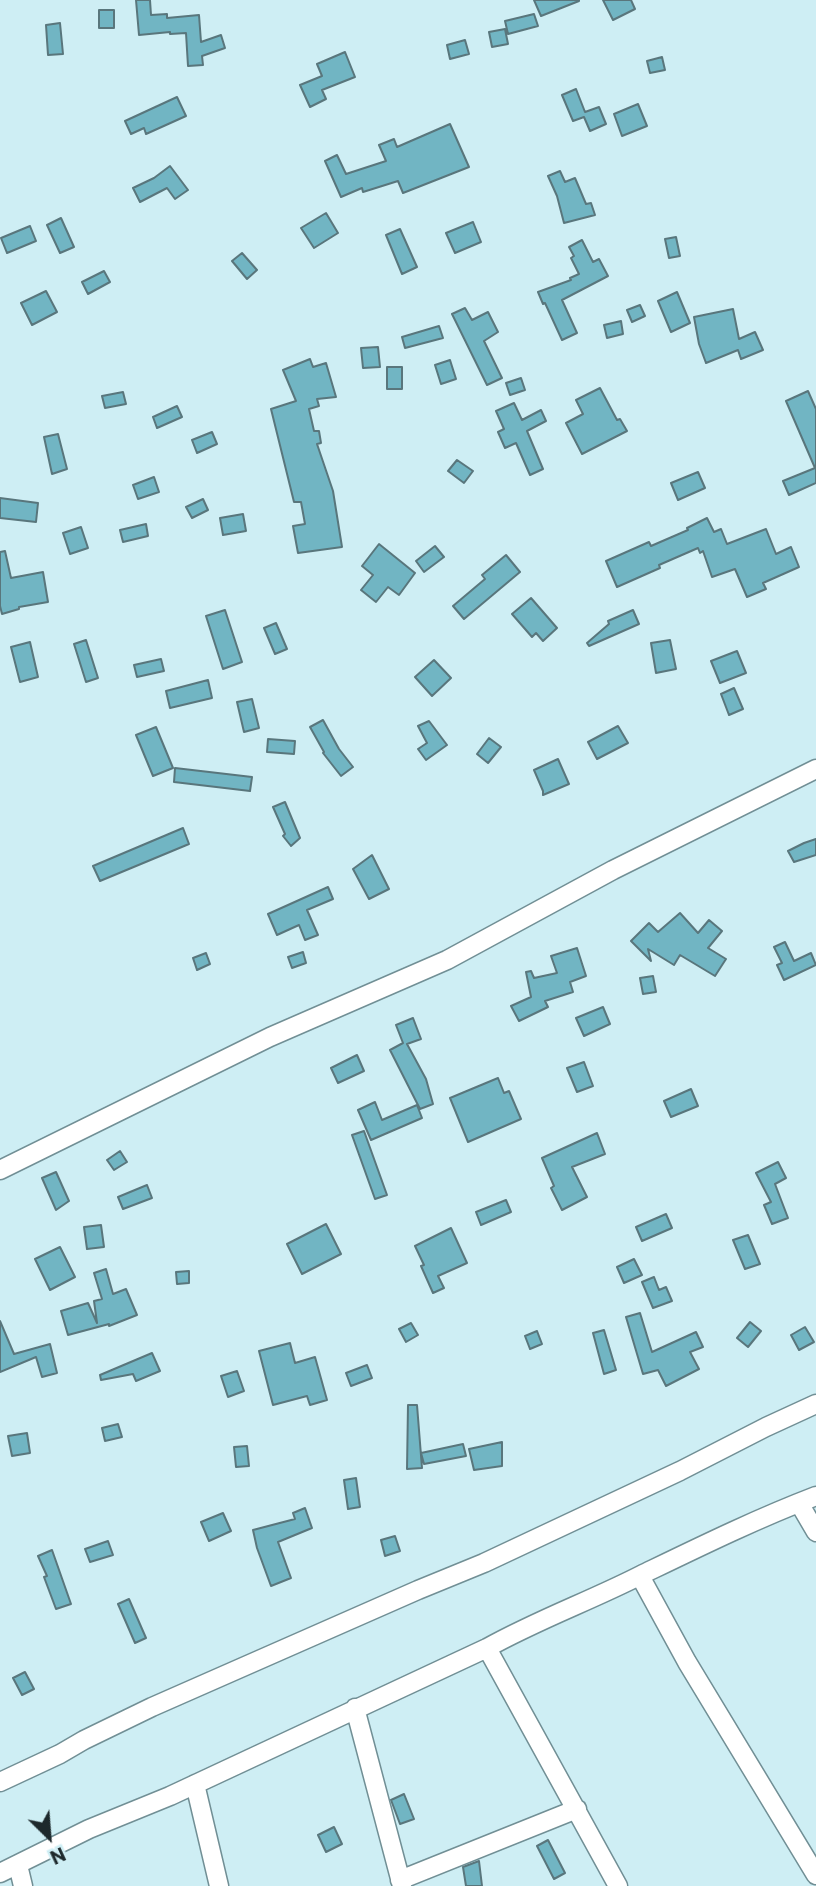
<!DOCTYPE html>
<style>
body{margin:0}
#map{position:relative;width:816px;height:1886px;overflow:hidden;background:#ceeef4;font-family:Commissioner,sans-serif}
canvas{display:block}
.north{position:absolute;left:14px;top:1802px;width:70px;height:70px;-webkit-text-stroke:5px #ceeef4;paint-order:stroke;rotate:155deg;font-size:19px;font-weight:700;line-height:28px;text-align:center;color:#1d292c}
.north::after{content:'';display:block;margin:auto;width:24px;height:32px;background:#1d292c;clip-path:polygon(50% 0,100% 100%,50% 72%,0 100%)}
</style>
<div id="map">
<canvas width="816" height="1886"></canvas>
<div class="north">N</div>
</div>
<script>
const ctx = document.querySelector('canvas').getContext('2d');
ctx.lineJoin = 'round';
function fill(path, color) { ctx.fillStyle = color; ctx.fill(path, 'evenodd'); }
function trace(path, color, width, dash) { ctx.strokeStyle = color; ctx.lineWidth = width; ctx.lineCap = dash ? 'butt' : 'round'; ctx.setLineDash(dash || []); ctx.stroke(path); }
const building = new Path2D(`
 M 136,0 L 150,0 L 151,15 L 167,14 L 167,18 L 199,15 L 201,42 L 221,35 L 225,48 L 202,56 L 203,65 L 188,66 L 186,33 L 170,34 L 170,32 L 139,35 Z
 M 534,0 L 579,0 L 579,1 L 541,16 Z
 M 603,0 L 631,0 L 635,9 L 613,20 Z
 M 99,10 L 114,10 L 114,28 L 99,28 Z
 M 534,14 L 538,26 L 508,34 L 505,21 Z
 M 60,23 L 63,54 L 48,55 L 46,25 Z
 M 505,29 L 508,44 L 492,47 L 489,32 Z
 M 465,40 L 469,54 L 450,59 L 447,45 Z
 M 345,52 L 355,77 L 322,90 L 326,99 L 310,107 L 300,85 L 322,76 L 317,64 Z
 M 662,57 L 665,70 L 650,73 L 647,61 Z
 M 576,89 L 585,112 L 599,107 L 606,124 L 590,131 L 584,117 L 573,121 L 562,95 Z
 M 177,97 L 186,116 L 146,134 L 144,128 L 131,134 L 125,121 Z
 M 638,104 L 647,126 L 622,136 L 614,114 Z
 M 450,124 L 469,167 L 403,193 L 398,181 L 363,192 L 362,188 L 341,197 L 325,161 L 337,155 L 346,174 L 386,161 L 379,145 L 394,139 L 397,147 Z
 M 170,166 L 188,190 L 175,199 L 167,188 L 140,202 L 133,188 L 154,178 Z
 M 560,171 L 565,182 L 575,178 L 586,204 L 591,203 L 595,215 L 564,223 L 557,196 L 548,176 Z
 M 326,213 L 338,233 L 314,248 L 301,228 Z
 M 61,218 L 74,247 L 60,253 L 47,225 Z
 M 473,222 L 481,242 L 455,253 L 446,233 Z
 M 30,226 L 36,241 L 7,253 L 1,238 Z
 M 400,229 L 417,267 L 402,274 L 386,235 Z
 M 676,237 L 680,256 L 669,258 L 665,239 Z
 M 582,240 L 593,262 L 599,259 L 608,276 L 562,300 L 577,333 L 562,340 L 545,303 L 543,304 L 538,292 L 571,280 L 570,278 L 579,274 L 571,258 L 574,256 L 569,247 Z
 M 242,253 L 257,270 L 247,279 L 232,261 Z
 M 104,271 L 110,282 L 88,294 L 82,282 Z
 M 46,291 L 57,312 L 32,325 L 21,303 Z
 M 677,292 L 690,323 L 671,332 L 658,301 Z
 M 640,305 L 645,316 L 632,322 L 627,310 Z
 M 465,308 L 472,320 L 488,312 L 498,332 L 484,341 L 502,378 L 487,385 L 452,314 Z
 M 733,309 L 739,339 L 755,332 L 763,350 L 741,359 L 738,350 L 706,363 L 699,344 L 694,317 Z
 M 621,321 L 623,334 L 607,338 L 604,325 Z
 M 439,326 L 443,338 L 405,348 L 402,337 Z
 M 378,347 L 380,367 L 363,368 L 361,348 Z
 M 310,359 L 313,367 L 326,363 L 336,397 L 317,399 L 319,406 L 309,409 L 314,431 L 319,431 L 321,443 L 317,444 L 333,491 L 342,547 L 298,553 L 293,526 L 305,524 L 301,502 L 294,502 L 271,409 L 296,401 L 283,370 Z
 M 450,360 L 456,379 L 441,384 L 435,365 Z
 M 387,367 L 402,367 L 402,389 L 387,389 Z
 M 521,378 L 525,390 L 510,395 L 506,383 Z
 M 600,388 L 617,420 L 620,419 L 627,431 L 582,454 L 566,423 L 583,414 L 576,400 Z
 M 808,391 L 816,409 L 816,483 L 789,495 L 783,481 L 815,468 L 786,401 Z
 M 123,392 L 126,404 L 105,408 L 102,396 Z
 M 514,403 L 522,420 L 541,410 L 546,421 L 527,431 L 543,469 L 530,475 L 516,443 L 505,448 L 498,432 L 504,429 L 496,411 Z
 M 177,406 L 182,417 L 157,428 L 153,417 Z
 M 212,432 L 217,444 L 197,453 L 192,440 Z
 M 58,434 L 67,469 L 52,474 L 44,437 Z
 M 457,460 L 473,471 L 464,483 L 448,471 Z
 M 698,472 L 705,488 L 678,500 L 671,483 Z
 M 154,477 L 159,492 L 138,499 L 133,485 Z
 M 0,498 L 38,503 L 36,522 L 0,518 Z
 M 203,499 L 208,510 L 192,518 L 186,507 Z
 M 243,514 L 246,531 L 223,535 L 220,518 Z
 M 707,518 L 714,532 L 721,529 L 727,544 L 766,529 L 776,554 L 791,547 L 799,567 L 763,583 L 766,589 L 747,597 L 735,569 L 712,577 L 703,551 L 700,553 L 698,548 L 659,565 L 660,568 L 617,587 L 606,561 L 649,542 L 651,546 L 688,530 L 687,528 Z
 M 146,524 L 148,536 L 123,542 L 120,530 Z
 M 81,527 L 88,548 L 70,554 L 63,533 Z
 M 379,544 L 415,573 L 399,595 L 388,587 L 376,602 L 361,590 L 373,575 L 362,566 Z
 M 435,546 L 444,557 L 424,572 L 416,561 Z
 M 5,551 L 11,578 L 43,572 L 48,602 L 19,607 L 19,609 L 2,614 L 0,606 L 0,552 Z
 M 506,555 L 520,572 L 464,619 L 453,606 L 485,579 L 482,575 Z
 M 531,598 L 557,628 L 543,641 L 536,633 L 532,637 L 512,614 Z
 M 225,610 L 242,662 L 223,669 L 206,616 Z
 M 633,610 L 639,624 L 589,646 L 587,643 L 609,624 L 608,621 Z
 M 276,623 L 287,649 L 275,654 L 264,628 Z
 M 86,640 L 98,678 L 86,682 L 74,644 Z
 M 670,640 L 676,669 L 656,673 L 651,643 Z
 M 30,642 L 38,677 L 20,682 L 11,647 Z
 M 737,651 L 746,673 L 720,683 L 711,661 Z
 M 161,659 L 164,671 L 137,677 L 134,665 Z
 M 434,660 L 451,678 L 432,696 L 415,677 Z
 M 208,680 L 212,698 L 170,708 L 166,691 Z
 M 734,688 L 743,709 L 729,715 L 721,694 Z
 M 252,699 L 259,728 L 244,732 L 237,702 Z
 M 323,720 L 339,749 L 353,767 L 341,776 L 323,753 L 324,752 L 310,727 Z
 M 429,721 L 447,745 L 426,760 L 418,749 L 427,743 L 418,726 Z
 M 618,726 L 628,743 L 597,759 L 588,742 Z
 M 156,727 L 173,768 L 153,776 L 136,735 Z
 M 489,738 L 501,747 L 488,763 L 477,754 Z
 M 268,739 L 295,741 L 294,754 L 267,752 Z
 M 558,759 L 569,784 L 543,795 L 543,791 L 534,770 Z
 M 175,768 L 252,777 L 250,791 L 174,782 Z
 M 285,802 L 300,838 L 291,846 L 283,836 L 285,834 L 273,807 Z
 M 183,828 L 189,844 L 100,881 L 93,866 Z
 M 816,839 L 816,855 L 794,862 L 788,851 L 804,843 Z
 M 372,855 L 389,889 L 369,899 L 353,869 Z
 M 328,887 L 333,899 L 307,910 L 318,935 L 305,940 L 299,925 L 277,935 L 268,914 Z
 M 680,913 L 698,933 L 709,920 L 722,931 L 708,948 L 726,959 L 715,976 L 680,955 L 674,965 L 648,949 L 651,961 L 631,941 L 649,923 L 658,932 Z
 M 785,942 L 794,961 L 811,953 L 816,965 L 784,980 L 777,965 L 782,963 L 774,947 Z
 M 577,948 L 586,976 L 570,982 L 573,992 L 545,1001 L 548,1007 L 519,1021 L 511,1006 L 531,997 L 526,972 L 531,971 L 534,978 L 557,973 L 551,956 Z
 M 303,952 L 306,963 L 292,968 L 288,957 Z
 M 206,953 L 210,964 L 197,970 L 193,958 Z
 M 653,976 L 656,992 L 643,994 L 640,978 Z
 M 603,1007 L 610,1024 L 584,1036 L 576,1018 Z
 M 413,1018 L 421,1039 L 407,1044 L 426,1079 L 433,1104 L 420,1109 L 390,1050 L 403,1043 L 396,1025 Z
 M 357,1055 L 364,1071 L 338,1083 L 331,1068 Z
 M 584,1062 L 593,1086 L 577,1092 L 567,1068 Z
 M 498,1078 L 504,1093 L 509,1091 L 521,1119 L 468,1142 L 450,1098 Z
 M 691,1089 L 698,1106 L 671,1117 L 664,1101 Z
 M 375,1102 L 382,1120 L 417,1105 L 422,1118 L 371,1140 L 358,1110 Z
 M 364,1131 L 387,1195 L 375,1199 L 352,1135 Z
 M 597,1133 L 605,1154 L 572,1167 L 587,1197 L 562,1210 L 551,1188 L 554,1186 L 542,1158 Z
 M 120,1151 L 127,1162 L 114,1170 L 107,1160 Z
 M 778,1162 L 786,1178 L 775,1184 L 788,1218 L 772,1224 L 764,1205 L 771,1202 L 756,1173 Z
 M 56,1172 L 69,1201 L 56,1210 L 42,1178 Z
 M 147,1185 L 152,1198 L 123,1209 L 118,1197 Z
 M 506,1200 L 511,1212 L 481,1225 L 476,1212 Z
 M 666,1214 L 672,1228 L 642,1241 L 636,1227 Z
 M 326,1224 L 341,1254 L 302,1274 L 287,1244 Z
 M 101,1225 L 104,1247 L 87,1249 L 84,1227 Z
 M 451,1228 L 467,1263 L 438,1276 L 444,1288 L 433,1293 L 421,1266 L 424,1265 L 415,1246 Z
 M 748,1235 L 760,1264 L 745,1269 L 733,1240 Z
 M 60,1247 L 75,1277 L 50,1290 L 35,1259 Z
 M 634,1259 L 642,1275 L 624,1283 L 617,1267 Z
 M 106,1269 L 113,1294 L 126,1289 L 137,1315 L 109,1326 L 109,1324 L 68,1335 L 61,1311 L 88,1303 L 97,1323 L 94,1301 L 102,1299 L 94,1273 Z
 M 189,1271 L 189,1283 L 177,1284 L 176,1272 Z
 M 654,1277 L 659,1290 L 666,1287 L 672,1301 L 653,1308 L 642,1282 Z
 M 640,1313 L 652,1352 L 696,1332 L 703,1347 L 690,1352 L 699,1369 L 666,1386 L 658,1370 L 643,1374 L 626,1317 Z
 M 0,1321 L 14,1354 L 50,1344 L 57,1373 L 42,1377 L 36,1357 L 0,1372 Z
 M 750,1322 L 761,1331 L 748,1347 L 737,1338 Z
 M 411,1323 L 418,1335 L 406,1342 L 399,1329 Z
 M 805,1327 L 814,1342 L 799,1350 L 791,1335 Z
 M 604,1330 L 616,1370 L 604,1374 L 593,1333 Z
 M 537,1331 L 542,1344 L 530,1349 L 525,1336 Z
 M 290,1343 L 295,1363 L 315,1357 L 327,1400 L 310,1405 L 307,1396 L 273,1405 L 259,1351 Z
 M 152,1353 L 160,1371 L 136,1381 L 133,1374 L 101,1380 L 100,1375 Z
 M 367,1365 L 372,1378 L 351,1386 L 346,1373 Z
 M 237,1371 L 244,1391 L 228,1397 L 221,1376 Z
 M 408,1405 L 417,1405 L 422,1468 L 407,1469 Z
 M 118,1424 L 122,1437 L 105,1441 L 102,1428 Z
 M 27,1433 L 30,1453 L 12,1456 L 8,1436 Z
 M 502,1442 L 502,1466 L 474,1470 L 469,1449 Z
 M 463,1444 L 466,1456 L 424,1464 L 421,1453 Z
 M 247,1446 L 249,1466 L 236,1467 L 234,1447 Z
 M 356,1478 L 360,1507 L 348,1509 L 344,1480 Z
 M 305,1508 L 312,1528 L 278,1542 L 291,1578 L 271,1586 L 257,1548 L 253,1530 L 295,1519 L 293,1513 Z
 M 223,1513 L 231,1531 L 209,1541 L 201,1522 Z
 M 395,1536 L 400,1551 L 385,1556 L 381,1540 Z
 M 108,1541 L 113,1555 L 90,1562 L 85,1549 Z
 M 52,1550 L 71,1604 L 56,1609 L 44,1577 L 47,1576 L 38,1556 Z
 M 129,1599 L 146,1638 L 135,1643 L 118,1604 Z
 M 25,1672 L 34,1689 L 22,1695 L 13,1678 Z
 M 404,1794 L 414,1819 L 400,1824 L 391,1800 Z
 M 334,1827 L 342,1844 L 326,1852 L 318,1835 Z
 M 548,1840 L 565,1873 L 554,1879 L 537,1846 Z
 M 479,1861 L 482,1886 L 466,1886 L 463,1867 Z`);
fill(building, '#71b5c3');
trace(building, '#59767c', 2);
const minor = new Path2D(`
 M 0,1170 L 270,1037 L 447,960 L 613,870 L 816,769
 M 799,1503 L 816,1532
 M 640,1576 L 687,1662 L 816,1875
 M 487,1648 L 618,1886
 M 355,1708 L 402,1886
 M 0,1782 L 60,1754 L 84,1740 L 152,1707 L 418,1590 L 484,1563 L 680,1471 L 766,1427 L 816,1404
 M 195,1784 L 219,1886
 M 18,1865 L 23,1886
 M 0,1873 L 89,1829 L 170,1796 L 487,1648 C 537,1620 590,1601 641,1575 C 699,1547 756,1519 816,1496
 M 400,1880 L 577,1809`);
trace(minor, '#718f95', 21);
trace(minor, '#fff', 18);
</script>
